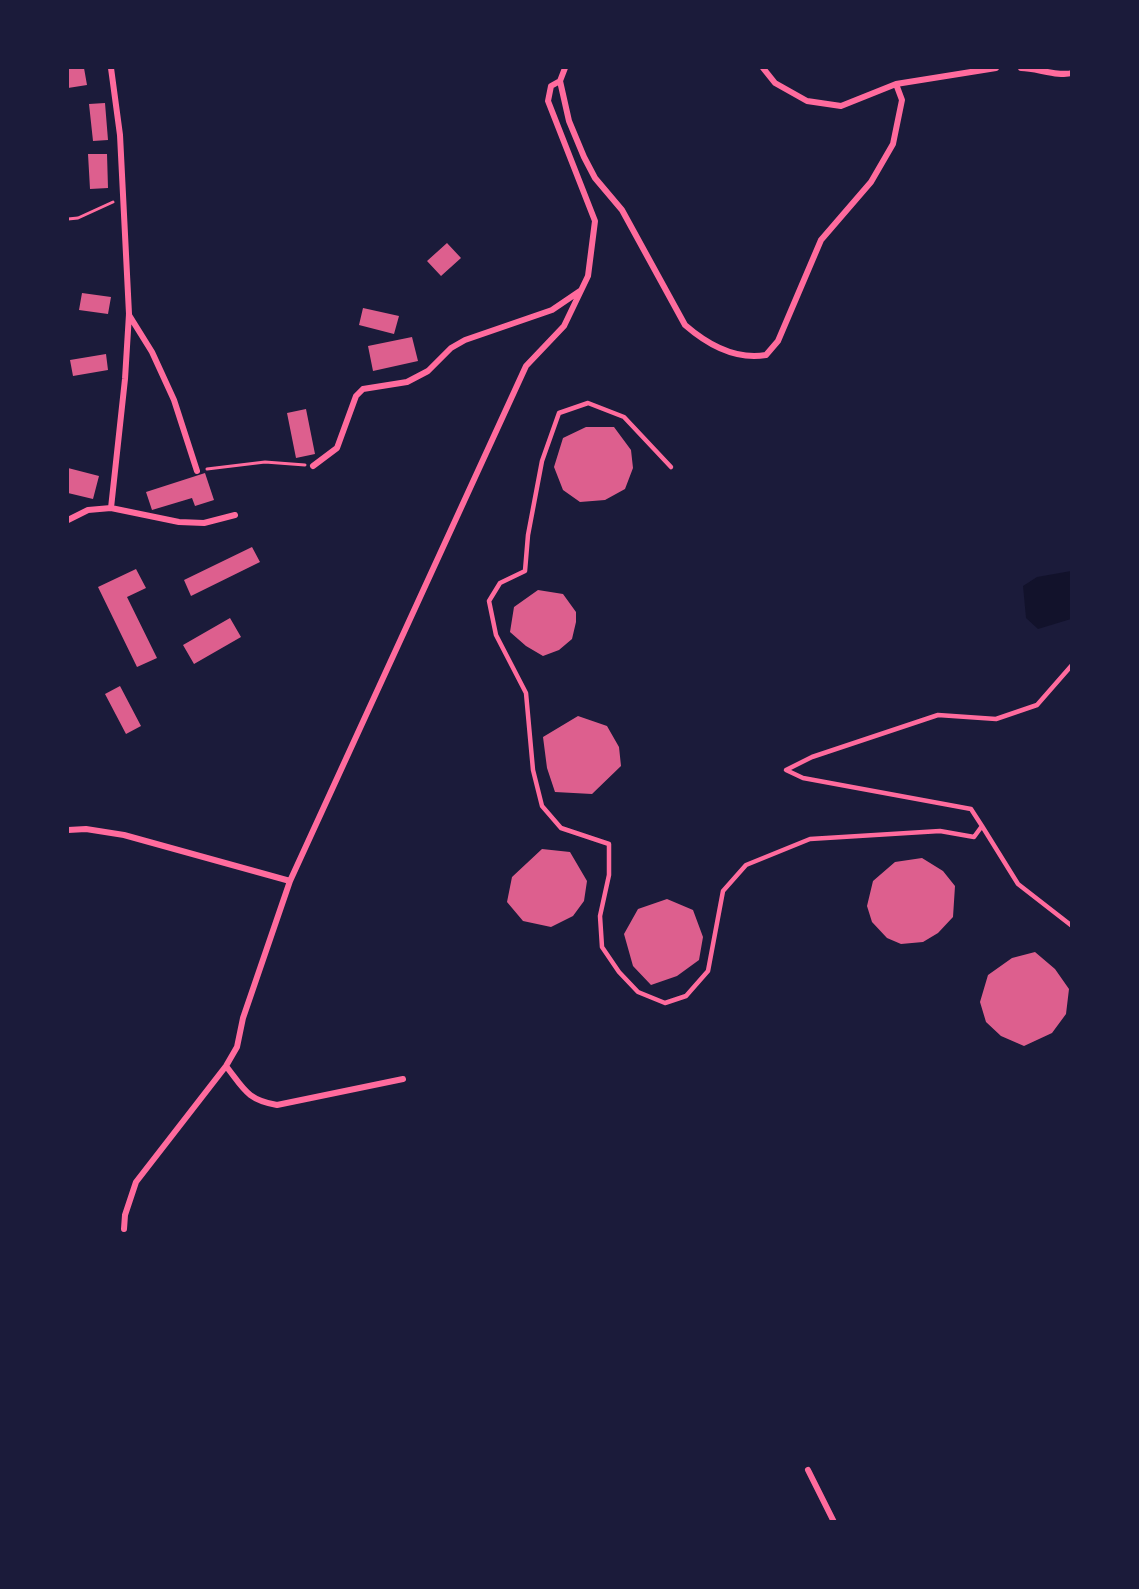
<!DOCTYPE html>
<style>
body{margin:0}
#map{position:relative;width:1139px;height:1589px;overflow:hidden;background:#1b1b3a;font-family:Spectral,serif}
canvas{display:block}
.frame{position:absolute;inset:0;border:69px solid #1b1b3a;pointer-events:none}
</style>
<div id="map">
<canvas width="1139" height="1589"></canvas>
<div class="frame"></div>
</div>
<script>
const ctx = document.querySelector('canvas').getContext('2d');
ctx.lineJoin = 'round';
function fill(path, color) { ctx.fillStyle = color; ctx.fill(path, 'evenodd'); }
function trace(path, color, width, dash) { ctx.strokeStyle = color; ctx.lineWidth = width; ctx.lineCap = dash ? 'butt' : 'round'; ctx.setLineDash(dash || []); ctx.stroke(path); }
fill(new Path2D(`
 M 1071,571 L 1071,619 L 1038,629 L 1026,618 L 1023,586 L 1037,577 Z`), '#12122b');
fill(new Path2D(`
 M 68,68 L 84,68 L 87,85 L 68,88 Z
 M 105,103 L 108,140 L 93,141 L 89,104 Z
 M 88,154 L 107,154 L 108,188 L 90,189 Z
 M 447,243 L 461,258 L 441,276 L 427,261 Z
 M 82,293 L 111,297 L 108,314 L 79,310 Z
 M 363,308 L 399,316 L 394,334 L 359,325 Z
 M 412,337 L 418,361 L 373,371 L 368,346 Z
 M 106,354 L 108,370 L 73,376 L 70,360 Z
 M 306,409 L 315,454 L 296,458 L 287,413 Z
 M 586,427 L 614,427 L 631,450 L 633,468 L 625,489 L 605,500 L 580,502 L 563,490 L 554,467 L 563,438 Z
 M 68,468 L 99,476 L 93,499 L 68,493 Z
 M 205,473 L 214,500 L 195,506 L 192,498 L 152,510 L 146,492 Z
 M 252,547 L 260,562 L 191,596 L 184,580 Z
 M 136,569 L 146,588 L 127,597 L 157,658 L 137,667 L 98,587 Z
 M 538,590 L 563,594 L 576,612 L 576,622 L 572,639 L 559,650 L 543,656 L 526,646 L 510,632 L 514,607 Z
 M 230,618 L 241,637 L 194,664 L 183,645 Z
 M 120,686 L 141,726 L 126,734 L 105,694 Z
 M 578,716 L 607,726 L 619,747 L 621,766 L 592,794 L 555,792 L 547,768 L 543,737 Z
 M 542,849 L 570,852 L 587,881 L 584,901 L 573,916 L 551,927 L 523,921 L 507,902 L 512,877 Z
 M 922,858 L 943,871 L 955,886 L 953,917 L 938,933 L 923,942 L 901,944 L 887,938 L 872,922 L 867,906 L 873,881 L 895,862 Z
 M 667,899 L 693,910 L 703,937 L 699,960 L 677,976 L 651,985 L 633,966 L 624,934 L 638,909 Z
 M 1035,952 L 1055,969 L 1069,989 L 1066,1014 L 1052,1033 L 1024,1046 L 1001,1036 L 986,1022 L 980,1002 L 988,975 L 1012,958 Z`), '#dd5f8e');
trace(new Path2D(`
 M 68,219 L 78,218 L 113,202
 M 207,469 L 265,462 L 305,465`), '#ff6b9d', 3);
trace(new Path2D(`
 M 671,467 L 624,417 L 588,403 L 559,413 L 542,461 L 528,535 L 525,571 L 500,583 L 489,601 L 496,635 L 526,693 L 533,770 L 542,806 L 561,828 L 609,844 L 609,875 L 600,916 L 602,947 L 619,972 L 638,992 L 665,1003 L 686,996 L 708,971 L 723,891 L 746,865 L 810,839 L 940,831 L 974,837 L 982,826 L 971,809 L 803,778 L 786,770 L 812,757 L 938,715 L 996,719 L 1037,705 L 1072,665
 M 982,826 L 1018,884 L 1072,926`), '#ff6b9d', 4.5);
trace(new Path2D(`
 M 565,68 L 560,81 L 569,121 L 584,157 L 595,178 L 622,210 L 685,325 C 708,345 736,360 766,355 L 778,341 L 821,240 L 871,182 L 893,144 L 902,100 L 896,84
 M 763,68 L 775,83 L 807,101 L 841,106 L 896,84 L 996,68
 M 1021,68 C 1036,68 1059,77 1072,73
 M 129,315 L 152,352 L 174,400 L 197,471
 M 313,466 L 337,448 L 356,396 L 363,389 L 407,382 L 428,371 L 451,348 L 465,340 L 552,310 L 580,291
 M 111,508 L 125,379 L 129,314 L 120,135 L 111,68
 M 68,520 L 88,510 L 111,508 L 179,522 L 204,523 L 235,515
 M 68,830 L 86,829 L 124,835 L 290,881
 M 226,1066 C 244,1089 247,1100 277,1105 L 403,1079
 M 124,1229 L 125,1215 L 136,1182 L 226,1066 L 237,1047 L 243,1018 L 290,881 L 526,366 L 564,326 L 588,276 L 595,221 L 548,101 L 551,86 L 560,81
 M 808,1470 L 834,1522`), '#ff6b9d', 6);
</script>
